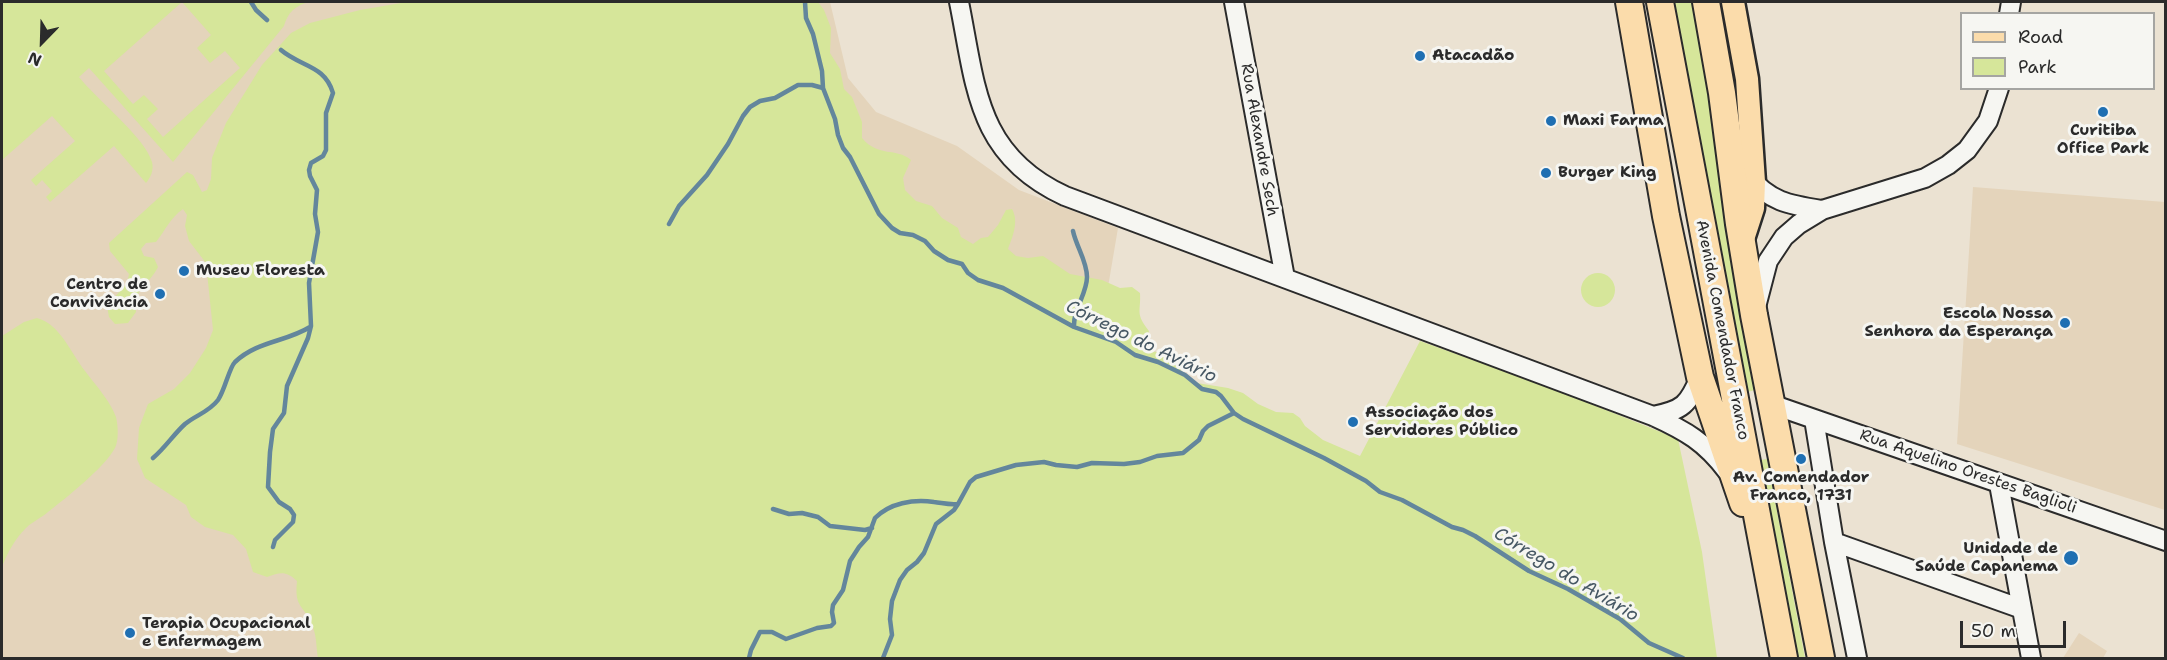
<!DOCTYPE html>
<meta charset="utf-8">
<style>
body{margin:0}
#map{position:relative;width:2167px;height:660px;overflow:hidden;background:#ebe2d2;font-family:"Shantell Sans",sans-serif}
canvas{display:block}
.frame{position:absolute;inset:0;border:3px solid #2b2b2b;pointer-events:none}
.legend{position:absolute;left:1960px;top:12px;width:195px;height:78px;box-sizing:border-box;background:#f6f6f2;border:2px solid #a5a5a2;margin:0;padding:8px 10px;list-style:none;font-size:18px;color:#2b2b2b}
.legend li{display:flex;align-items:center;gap:12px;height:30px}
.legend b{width:30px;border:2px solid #a5a5a2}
.north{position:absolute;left:12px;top:12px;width:60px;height:60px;-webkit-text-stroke:4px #f6f6f2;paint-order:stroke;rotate:203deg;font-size:16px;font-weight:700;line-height:24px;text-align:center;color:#2b2b2b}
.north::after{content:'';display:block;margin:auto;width:21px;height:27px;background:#2b2b2b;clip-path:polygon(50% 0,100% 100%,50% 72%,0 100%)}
.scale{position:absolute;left:1960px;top:621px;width:106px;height:27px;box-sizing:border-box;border:3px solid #2b2b2b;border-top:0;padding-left:8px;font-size:18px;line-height:21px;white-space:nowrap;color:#2b2b2b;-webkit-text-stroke:4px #f6f6f2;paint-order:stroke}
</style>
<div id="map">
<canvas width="2167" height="660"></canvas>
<div class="frame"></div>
<ul class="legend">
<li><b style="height:8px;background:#fbdcab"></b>Road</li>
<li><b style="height:16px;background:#d6e69a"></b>Park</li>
</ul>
<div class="north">N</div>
<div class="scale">50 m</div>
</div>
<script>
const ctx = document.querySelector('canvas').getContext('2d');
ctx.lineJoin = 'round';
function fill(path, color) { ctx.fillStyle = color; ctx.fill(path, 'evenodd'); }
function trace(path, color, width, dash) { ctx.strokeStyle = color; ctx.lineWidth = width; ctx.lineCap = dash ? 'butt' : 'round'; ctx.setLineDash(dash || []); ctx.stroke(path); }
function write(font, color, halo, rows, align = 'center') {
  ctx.font = font + ' "Shantell Sans",sans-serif'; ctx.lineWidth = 6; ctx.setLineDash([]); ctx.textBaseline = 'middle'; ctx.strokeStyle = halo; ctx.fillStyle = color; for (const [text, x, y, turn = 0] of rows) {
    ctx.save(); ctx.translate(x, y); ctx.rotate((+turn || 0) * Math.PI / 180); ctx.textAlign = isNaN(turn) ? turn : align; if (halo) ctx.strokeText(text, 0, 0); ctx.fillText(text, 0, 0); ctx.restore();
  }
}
fill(new Path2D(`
 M 2,2 L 830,2 L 848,78 L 876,112 L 957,146 L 1019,190 L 1118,228 L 1107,293 L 1224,433 L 1081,658 L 2,658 Z
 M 1973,187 L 2165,202 L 2165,510 L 1957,444 Z
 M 2079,633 L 2107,651 L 2103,658 L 2063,658 Z`), '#e4d4bb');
fill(new Path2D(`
 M 2,2 L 309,2 C 295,6 288,12 284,26 L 173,162 L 89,68 L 79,77 C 96,99 145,137 152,162 C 154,170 151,177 146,183 L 114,146 L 50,202 L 46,197 L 52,191 L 42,180 L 36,186 L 31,180 L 75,141 L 52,116 L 2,160 ZM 182,2 L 211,35 L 197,48 L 210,63 L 225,51 L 240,68 L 163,137 L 147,119 L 158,109 L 144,95 L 133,104 L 104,71 Z
 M 407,2 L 818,2 L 824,10 L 831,28 L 830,53 L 840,69 L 844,89 L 852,97 L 862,122 L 862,138 C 879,158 896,147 911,160 L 903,178 L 905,190 L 916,201 L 932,206 L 942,218 L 958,228 L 961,237 L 973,244 L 981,238 L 988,237 L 998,225 L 1006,210 L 1012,209 C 1019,221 1013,236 1008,249 L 1016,256 L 1028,258 L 1043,256 L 1070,274 L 1102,280 L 1120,288 L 1132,287 L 1140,293 C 1141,313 1135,313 1149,331 L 1147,344 L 1150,351 L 1161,353 L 1173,361 L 1186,376 L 1197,383 L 1228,388 L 1243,393 L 1258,404 L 1276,412 L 1293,413 L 1300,418 L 1305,426 L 1323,440 L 1360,456 L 1420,341 L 1549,387 L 1678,439 L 1702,552 L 1717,658 L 318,658 C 316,647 317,636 312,625 C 304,604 294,609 297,581 C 285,570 280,573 267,577 L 253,572 L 246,549 L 233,535 L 205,527 L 191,517 L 186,505 L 145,478 L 137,459 L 139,428 L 148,404 L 174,389 L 190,373 L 206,348 L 213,330 L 206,263 L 189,241 L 185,226 L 187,215 L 183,209 C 170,218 165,231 156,242 L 146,243 L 141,249 L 144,256 L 154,258 L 158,267 C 148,287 134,286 136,312 L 128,323 L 115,324 L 109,317 L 107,306 L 127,283 L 129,274 L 110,251 L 109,243 L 187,172 L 193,175 L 202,192 L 207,190 L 211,179 L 212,158 L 226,123 L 262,65 L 291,33 L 310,23 L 360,10 Z
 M 1670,2 L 1694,2 L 1755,390 L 1740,394 Z
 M1581 290a17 17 0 1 1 34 0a17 17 0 1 1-34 0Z
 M 37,318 C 60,324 71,353 85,371 C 94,383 111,402 116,417 C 118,425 119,440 115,448 C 104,468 66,498 48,512 C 41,518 32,522 26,528 C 14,540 8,552 2,567 L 2,336 L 24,322 Z
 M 1767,459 L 1805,658 L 1793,658 L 1755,461 Z`), '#d6e69a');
trace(new Path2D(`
 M 251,2 L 256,10 L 267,20
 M 805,2 L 806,18 L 813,34 L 822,71 L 823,88 L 835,119 L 838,135 L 843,148 L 850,157 L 879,214 L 892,228 L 900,233 L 913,235 L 925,241 L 934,251 L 948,260 L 962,264 L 968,273 L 978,280 L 1003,288 L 1074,327 L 1116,342 L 1135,355 L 1158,362 L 1185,375 L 1202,389 L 1216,392 L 1221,396 L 1234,413 L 1243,419 L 1324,458 L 1366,481 L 1380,492 L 1402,500 L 1452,527 L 1463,530 L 1475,536 L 1529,571 L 1568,589 L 1620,619 L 1649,643 L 1683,658
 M 669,224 L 679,206 L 707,175 L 728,144 L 743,116 L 750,107 L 760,101 L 775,98 L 798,85 L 812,85 L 823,88
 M 1073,231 C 1076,246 1087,261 1087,277 C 1087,294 1073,309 1074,327
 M 153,458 C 165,448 173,435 185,424 C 196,415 209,412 218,400 C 225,390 229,368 235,362 C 257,341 286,342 310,327
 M 773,509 L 789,514 L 802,513 L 818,517 L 830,526 L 865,530 L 872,528
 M 273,547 L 275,540 L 293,522 L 294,515 L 290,509 L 279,502 L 268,487 L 270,452 L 273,429 L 284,413 L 287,386 L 308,338 L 311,326 L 309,283 L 318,232 L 315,214 L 317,190 L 310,176 L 309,170 L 311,163 L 323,156 L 326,150 L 326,113 L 333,93 C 325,65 301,67 281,50
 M 749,658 L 751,650 L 760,632 L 772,632 L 786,639 L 817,628 L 831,626 L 834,623 L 832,612 L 833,605 L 843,590 L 850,561 L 859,547 L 868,537 L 875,518 C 890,503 913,499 934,502 C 943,503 949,505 958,504 L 970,482 L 976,477 L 1016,465 L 1044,462 L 1056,465 L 1077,467 L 1092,463 L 1124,464 L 1140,462 L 1157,456 L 1183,453 L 1199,440 L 1203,431 L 1208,426 L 1234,413
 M 883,658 L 892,635 L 890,619 L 892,601 L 900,580 L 907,570 L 917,562 L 924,553 L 936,524 L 954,510 L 958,504`), '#63869c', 4.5);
const minor = new Path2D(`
 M 959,2 C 976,86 976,155 1065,196 L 1653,416 C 1686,431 1705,442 1727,471
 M 1234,2 L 1285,278
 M 2009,14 L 2011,2
 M 1748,175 C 1769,202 1790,205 1822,210
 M 1756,307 L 1768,261 L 1784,237 L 1799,224 L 1822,210 L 1925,178 L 1948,165 L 1967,150 L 1988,121 L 1999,88
 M 1771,404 L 2166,541
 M 1653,416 C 1683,410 1688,405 1700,377
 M 1814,419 L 1834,542 L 1857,658
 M 1999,484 L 2031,658
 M 1834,542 L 2022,609`);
const major = new Path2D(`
 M 1733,2 L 1747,79 L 1754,182 L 1753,208 L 1742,242`);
const highway = new Path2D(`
 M 1629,2 L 1666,216 L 1700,377 L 1743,503
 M 1660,2 L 1784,658
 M 1706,2 L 1722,93 L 1739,224 L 1754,315 L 1821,658`);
trace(minor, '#2b2b2b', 22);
trace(major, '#2b2b2b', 27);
trace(highway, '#2b2b2b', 30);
trace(minor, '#f6f6f2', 18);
trace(major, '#fbdcab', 22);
trace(highway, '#fbdcab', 26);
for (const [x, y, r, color] of [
 [1420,56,6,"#1f6fb2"],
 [2103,112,6,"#1f6fb2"],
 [1551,121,6,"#1f6fb2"],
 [1546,173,6,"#1f6fb2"],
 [184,271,6,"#1f6fb2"],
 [160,294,6,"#1f6fb2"],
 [2065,323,6,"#1f6fb2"],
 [1353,422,6,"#1f6fb2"],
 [1801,459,6,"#1f6fb2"],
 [2071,558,8,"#1f6fb2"],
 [130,633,6,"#1f6fb2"]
]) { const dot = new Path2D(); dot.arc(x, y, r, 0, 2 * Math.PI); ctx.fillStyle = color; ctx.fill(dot); trace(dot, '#f6f6f2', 2); }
write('bold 16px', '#2b2b2b', '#f6f6f2', [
 ["Atacadão",1432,56],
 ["Maxi Farma",1563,121],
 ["Curitiba",2103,131,"center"],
 ["Office Park",2103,149,"center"],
 ["Burger King",1558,173],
 ["Museu Floresta",196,271],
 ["Centro de",148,285,"right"],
 ["Convivência",148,303,"right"],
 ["Escola Nossa",2053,314,"right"],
 ["Senhora da Esperança",2053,332,"right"],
 ["Associação dos",1365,413],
 ["Servidores Público",1365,431],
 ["Av. Comendador",1801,478,"center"],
 ["Franco, 1731",1801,496,"center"],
 ["Unidade de",2058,549,"right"],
 ["Saúde Capanema",2058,567,"right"],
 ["Terapia Ocupacional",142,624],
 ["e Enfermagem",142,642]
], 'left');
write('16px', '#2b2b2b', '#f6f6f2', [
 ["Rua Alexandre Sech",1259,140,80],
 ["Avenida Comendador Franco",1722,330,79],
 ["Rua Aquelino Orestes Baglioli",1968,472,19]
]);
write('italic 18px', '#475864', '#f6f6f2', [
 ["Córrego do Aviário",1141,342,26],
 ["Córrego do Aviário",1566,575,31]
]);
</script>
